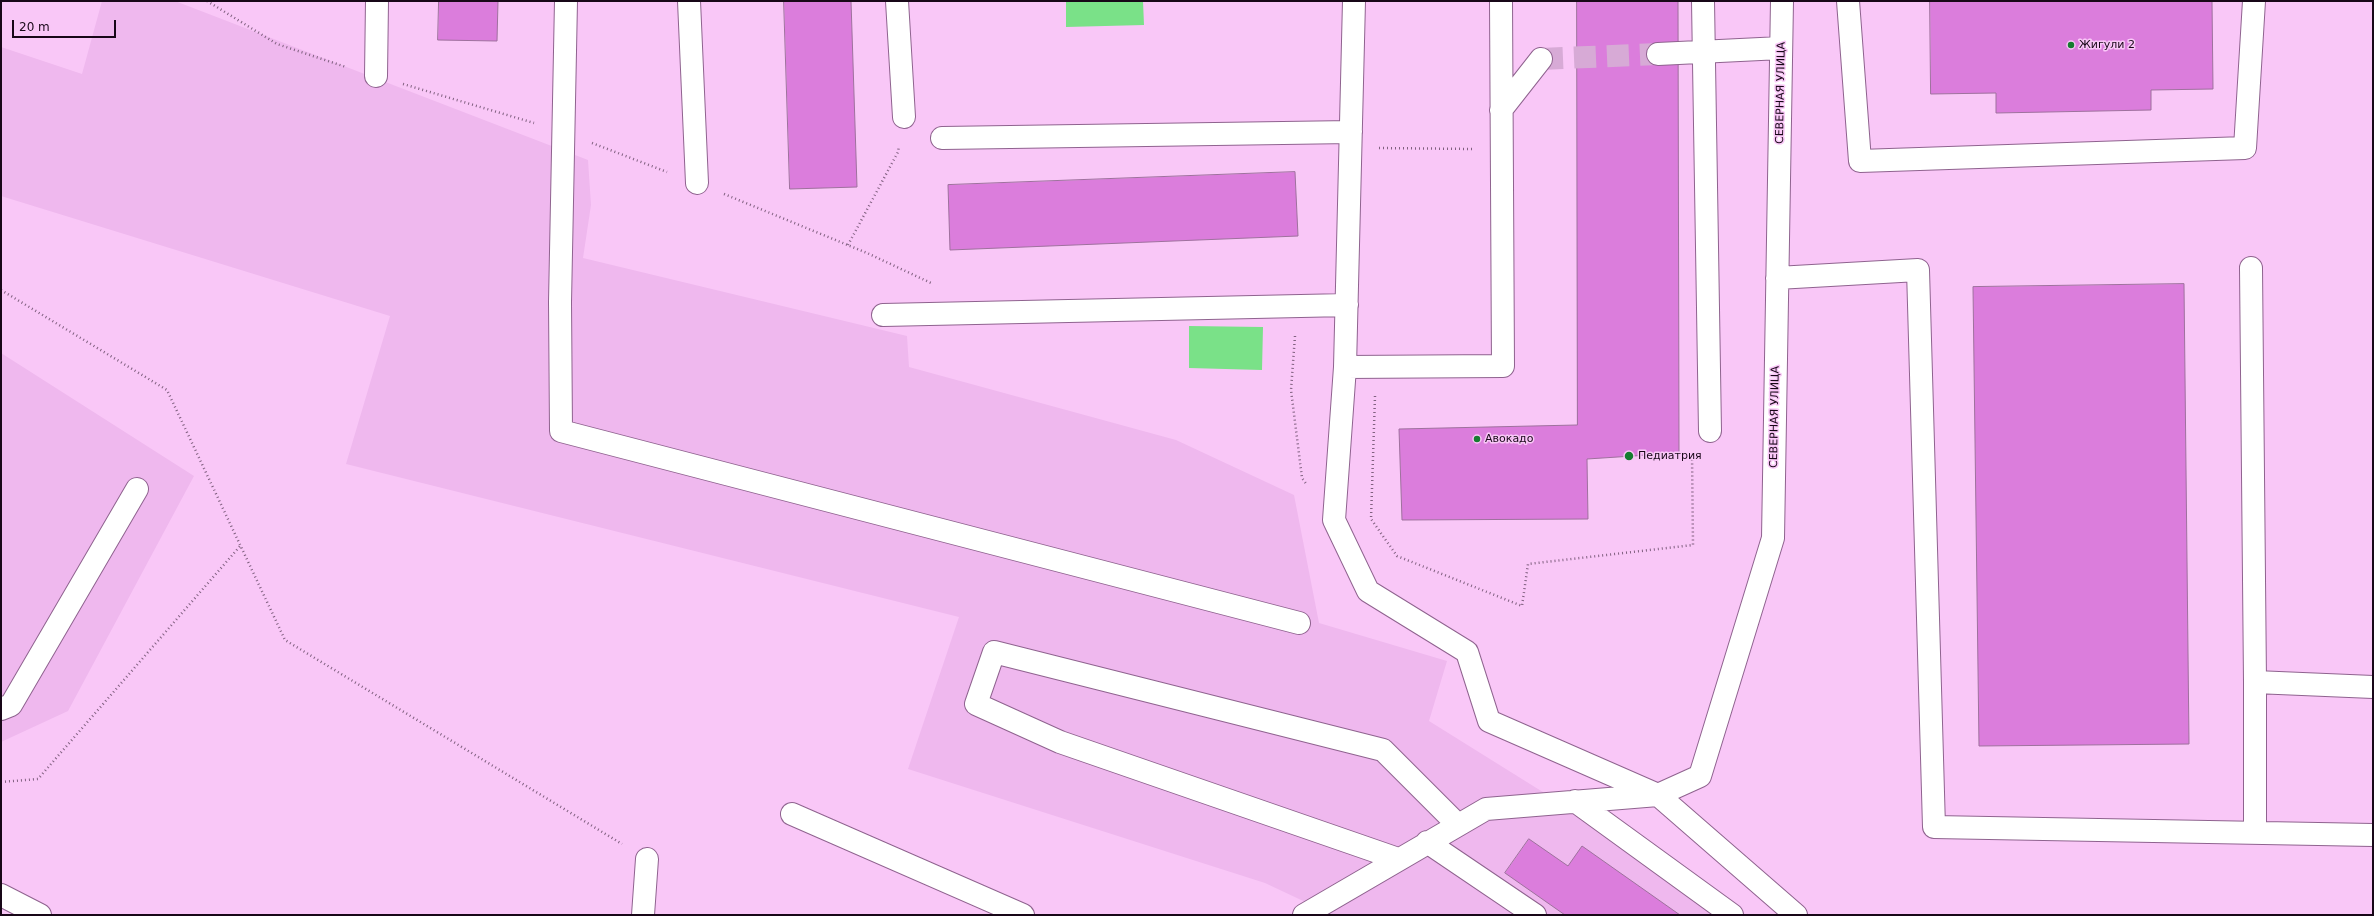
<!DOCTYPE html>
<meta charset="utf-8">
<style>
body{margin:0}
#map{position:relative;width:2374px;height:916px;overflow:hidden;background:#f9c7f7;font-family:"DejaVu Sans",sans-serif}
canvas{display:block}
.frame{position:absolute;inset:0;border:2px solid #180718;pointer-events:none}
.scale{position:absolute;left:12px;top:20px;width:104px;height:18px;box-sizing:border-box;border:2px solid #180718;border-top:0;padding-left:5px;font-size:12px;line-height:14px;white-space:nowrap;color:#180718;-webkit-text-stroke:3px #f9c7f7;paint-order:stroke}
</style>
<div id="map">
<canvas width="2374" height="916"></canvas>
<div class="frame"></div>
<div class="scale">20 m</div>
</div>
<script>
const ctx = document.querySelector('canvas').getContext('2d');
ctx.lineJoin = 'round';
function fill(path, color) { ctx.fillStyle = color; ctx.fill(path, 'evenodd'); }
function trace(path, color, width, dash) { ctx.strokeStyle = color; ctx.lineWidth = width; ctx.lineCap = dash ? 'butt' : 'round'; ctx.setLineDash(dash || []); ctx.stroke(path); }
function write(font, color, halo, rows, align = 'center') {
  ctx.font = font + ' "DejaVu Sans",sans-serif'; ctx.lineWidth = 3; ctx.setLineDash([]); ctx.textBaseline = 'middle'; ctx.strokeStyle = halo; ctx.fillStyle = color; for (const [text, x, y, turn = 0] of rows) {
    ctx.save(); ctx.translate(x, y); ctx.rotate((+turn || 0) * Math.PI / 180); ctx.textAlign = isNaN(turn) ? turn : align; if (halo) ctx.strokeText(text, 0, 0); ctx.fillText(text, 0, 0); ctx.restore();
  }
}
fill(new Path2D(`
 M 102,1 L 175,1 L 588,160 L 591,205 L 583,258 L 907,336 L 909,367 L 1176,440 L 1294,495 L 1319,623 L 1447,661 L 1429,721 L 1740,915 L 1333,915 L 1265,883 L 908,769 L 959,617 L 346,464 L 390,316 L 1,196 L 1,47 L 82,74 Z
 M 1,353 L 194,476 L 68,711 L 1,742 Z`), '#efb8ee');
fill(new Path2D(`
 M 1066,1 L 1143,1 L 1144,25 L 1066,27 Z
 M 1189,326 L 1263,327 L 1262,370 L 1189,368 Z`), '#7ae188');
const building = new Path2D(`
 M 439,1 L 498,1 L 497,41 L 438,40 Z
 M 784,1 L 851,1 L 857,187 L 790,189 Z
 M 1577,1 L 1678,1 L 1679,453 L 1587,459 L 1588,519 L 1402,520 L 1399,429 L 1577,425 Z
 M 1930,1 L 2212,1 L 2213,89 L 2151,90 L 2151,110 L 1996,113 L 1996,93 L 1931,94 Z
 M 1295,172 L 1298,236 L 950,250 L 948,185 Z
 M 2184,284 L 2189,744 L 1979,746 L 1973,287 Z
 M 1529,839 L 1568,866 L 1582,846 L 1680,915 L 1565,915 L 1505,873 Z`);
fill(building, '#db7ddc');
trace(building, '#9e719d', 1);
trace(new Path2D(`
 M 1541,59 L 1658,54`), '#d7aad6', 22, [22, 11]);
const minor = new Path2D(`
 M 566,1 L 560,302 L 561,431 L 1299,623
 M 689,1 L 697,183
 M 897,1 L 904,117
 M 1354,1 L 1345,367 L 1503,366 L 1501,1
 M 1703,1 L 1710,431
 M 1848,1 L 1860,161 L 2245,148 L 2254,1
 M 1658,54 L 1781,48
 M 376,76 L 377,1
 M 1501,110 L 1541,59
 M 942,138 L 1351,132
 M 2251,268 L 2255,682
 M 1777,278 L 1918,270 L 1934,827 L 2373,835
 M 883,315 L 1347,305
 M 1345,367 L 1334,520 L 1368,591 L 1467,652 L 1489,721 L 1658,795 L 1796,915
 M 1,709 L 11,705 L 137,489
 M 1575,801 L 1732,915
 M 792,814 L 1023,915
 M 2255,832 L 2255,682 L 2373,687
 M 1427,842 L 1535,915
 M 1398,859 L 1060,742 L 976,704 L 994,652 L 1383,750 L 1458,825
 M 1,895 L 40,915
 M 643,915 L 647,859
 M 1304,915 L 1486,809 L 1658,795 L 1700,776 L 1773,538 L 1782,1`);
trace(minor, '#8f638f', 24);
trace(new Path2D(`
 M 207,1 L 277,44 L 346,67
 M 403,84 L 534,123
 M 592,143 L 667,172
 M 1379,148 L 1472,149
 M 724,194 L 867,253 L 931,283
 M 848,245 L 898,152 L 899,146
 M 1,290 L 167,390 L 285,640 L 622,844
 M 1295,336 L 1291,390 L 1302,478 L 1307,485
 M 1375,396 L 1371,519 L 1397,556 L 1522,606 L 1528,564 L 1693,545 L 1692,453
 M 1,782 L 38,779 L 241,545`), '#816180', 2.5, [1, 3]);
trace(minor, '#fff', 22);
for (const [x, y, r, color] of [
 [2071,45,4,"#157c30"],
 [1477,439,4,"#157c30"],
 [1629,456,5,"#157c30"]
]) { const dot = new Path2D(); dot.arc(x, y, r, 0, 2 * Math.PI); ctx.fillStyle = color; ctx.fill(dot); trace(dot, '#f9c7f7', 1.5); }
write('11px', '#180718', '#f9c7f7', [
 ["Жигули 2",2079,45],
 ["Авокадо",1485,439],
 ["Педиатрия",1638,456]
], 'left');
write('11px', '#180718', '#f9c7f7', [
 ["СЕВЕРНАЯ УЛИЦА",1781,93,-89],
 ["СЕВЕРНАЯ УЛИЦА",1775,417,-89]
]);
</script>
